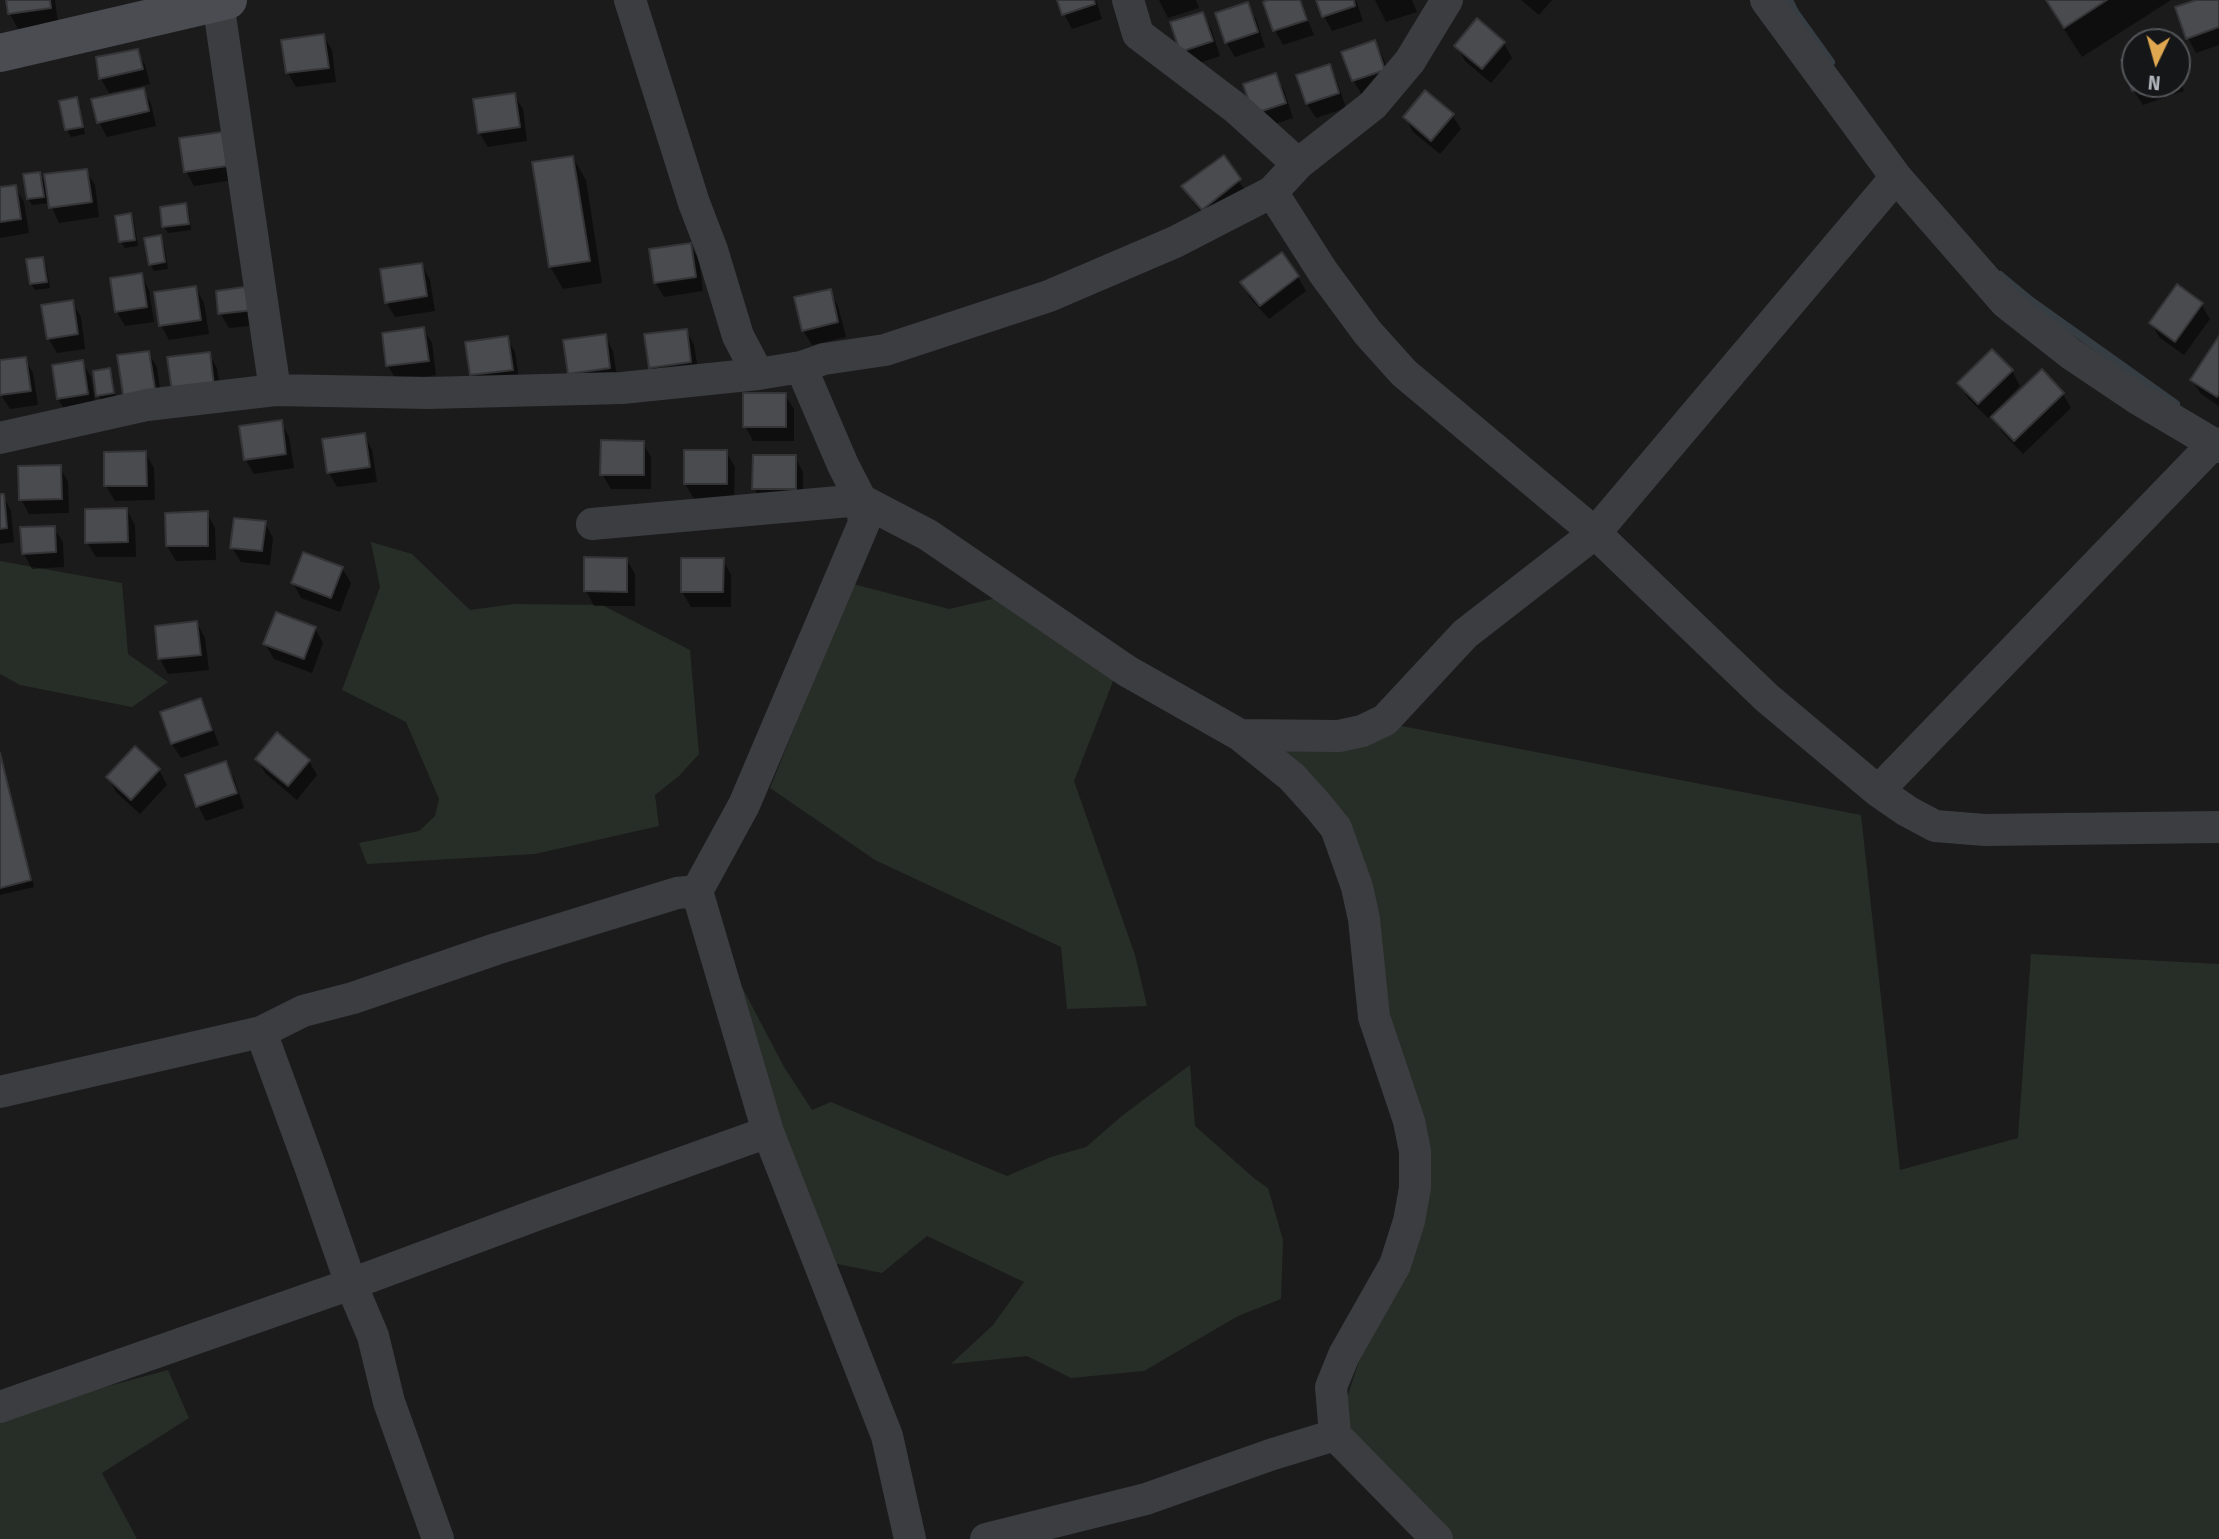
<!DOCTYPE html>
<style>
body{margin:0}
#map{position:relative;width:2219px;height:1539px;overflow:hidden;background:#1b1b1c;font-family:"Fira Sans",sans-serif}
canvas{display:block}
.north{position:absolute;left:2121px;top:28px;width:70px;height:70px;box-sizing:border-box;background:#151617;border:2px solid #535558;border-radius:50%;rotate:185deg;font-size:19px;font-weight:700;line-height:28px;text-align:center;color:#afb3ba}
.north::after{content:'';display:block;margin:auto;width:24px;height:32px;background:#dfa750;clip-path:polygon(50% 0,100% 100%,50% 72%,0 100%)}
</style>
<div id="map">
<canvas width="2219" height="1539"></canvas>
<div class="north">N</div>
</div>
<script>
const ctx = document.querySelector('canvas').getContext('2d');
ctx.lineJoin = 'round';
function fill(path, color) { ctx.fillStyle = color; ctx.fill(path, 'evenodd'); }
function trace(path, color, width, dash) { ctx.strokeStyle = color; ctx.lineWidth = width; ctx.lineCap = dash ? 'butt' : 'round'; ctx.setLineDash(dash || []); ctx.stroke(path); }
fill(new Path2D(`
 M 371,542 L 412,554 L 470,610 L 514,604 L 602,605 L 690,650 L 699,754 L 679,776 L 655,795 L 659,826 L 535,854 L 367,864 L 359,843 L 419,831 L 435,816 L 439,799 L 406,722 L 342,690 L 380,587 Z
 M 0,561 L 122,583 L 128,654 L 168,682 L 132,707 L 20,685 L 0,674 Z
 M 853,584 L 949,609 L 1001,597 L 1119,666 L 1074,781 L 1135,955 L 1147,1006 L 1067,1009 L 1061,947 L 875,860 L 770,788 Z
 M 1386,723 L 1861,815 L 1900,1170 L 2018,1138 L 2031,954 L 2219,964 L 2219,1539 L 1446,1539 L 1335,1435 L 1415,1188 L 1343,847 L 1271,735 Z
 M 720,945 L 784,1067 L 812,1110 L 831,1102 L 1007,1176 L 1051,1157 L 1086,1147 L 1123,1115 L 1190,1065 L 1195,1126 L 1255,1179 L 1268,1188 L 1283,1240 L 1281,1299 L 1238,1316 L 1144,1371 L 1071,1378 L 1027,1356 L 951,1364 L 993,1325 L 1024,1282 L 927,1236 L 882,1273 L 818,1260 Z
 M 168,1370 L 189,1418 L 102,1473 L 137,1539 L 0,1539 L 0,1423 L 94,1390 Z`), '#272e27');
fill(new Path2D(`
 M 8,0 L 55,0 L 58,23 L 18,29 L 10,14 Z
 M 1059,0 L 1096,0 L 1102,19 L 1072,29 L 1064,14 Z
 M 1159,0 L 1196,0 L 1199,8 L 1168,18 Z
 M 1274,0 L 1300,0 L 1314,35 L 1283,45 L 1275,30 Z
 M 1318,0 L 1356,0 L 1363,21 L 1332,31 L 1324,16 Z
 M 1375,0 L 1412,0 L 1417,12 L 1386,22 Z
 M 1521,0 L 1552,0 L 1539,15 Z
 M 2045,0 L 2171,0 L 2082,57 Z
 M 2201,0 L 2219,0 L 2219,45 L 2196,53 L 2188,38 Z
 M 1247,4 L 1256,19 L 1265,47 L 1235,57 L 1226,42 Z
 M 1203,14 L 1211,28 L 1220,56 L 1190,66 L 1181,51 Z
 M 323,35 L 332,50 L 336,82 L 296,87 L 288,73 Z
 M 1374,43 L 1383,57 L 1392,85 L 1362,95 L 1353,80 Z
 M 1504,43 L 1512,58 L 1491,83 L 1465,61 L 1457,46 Z
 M 137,51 L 145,65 L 150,84 L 109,93 L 101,79 L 98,58 Z
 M 2135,57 L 2135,84 L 2177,84 L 2177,71 L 2184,91 L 2143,105 L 2134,91 L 2123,61 Z
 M 1329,66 L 1337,81 L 1346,108 L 1316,118 L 1307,104 L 1298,76 Z
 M 1276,76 L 1284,90 L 1293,118 L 1263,128 L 1254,113 Z
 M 143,90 L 151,104 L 156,126 L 107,137 L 99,122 Z
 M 514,95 L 523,109 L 527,141 L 488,147 L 479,132 Z
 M 76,99 L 80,106 L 85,134 L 71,137 L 67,130 L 61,102 Z
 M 1452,115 L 1461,129 L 1440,154 L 1413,132 L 1405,117 Z
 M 221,134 L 234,180 L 194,186 L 186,171 Z
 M 573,158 L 586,180 L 602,283 L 563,289 L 550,266 Z
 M 1223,158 L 1248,195 L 1211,223 L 1192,201 L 1183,187 Z
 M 86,171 L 95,185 L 99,217 L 59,223 L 50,203 L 32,205 L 28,199 L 40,174 L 48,188 Z
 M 15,187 L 24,202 L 29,233 L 0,238 L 0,189 Z
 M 185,205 L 189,212 L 191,230 L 168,233 L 164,227 Z
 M 130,215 L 134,222 L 138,246 L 125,248 L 121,242 Z
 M 160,237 L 164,244 L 168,269 L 154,271 L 150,264 Z
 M 690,245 L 699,260 L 703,291 L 664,297 L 655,282 Z
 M 42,259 L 46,265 L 50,288 L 35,290 L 31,284 Z
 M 422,265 L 430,280 L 435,311 L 395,317 L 386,302 Z
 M 141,275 L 149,290 L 154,322 L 125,326 L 117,312 Z
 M 1298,277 L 1306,291 L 1269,319 L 1250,298 L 1242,283 Z
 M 196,288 L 204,303 L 209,334 L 169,340 L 161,325 Z
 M 250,288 L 261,325 L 229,328 L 220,313 Z
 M 830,291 L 838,306 L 846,337 L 812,345 L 803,330 Z
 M 72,302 L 81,317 L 85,349 L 57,353 L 48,338 Z
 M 2201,304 L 2210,319 L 2184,355 L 2160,338 L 2151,323 Z
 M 423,329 L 432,343 L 436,375 L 397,381 L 388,366 L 384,334 Z
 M 686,330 L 694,345 L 699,377 L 659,382 L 650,368 Z
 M 605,336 L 613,351 L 618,383 L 569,374 Z
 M 507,338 L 515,352 L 520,384 L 481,390 L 472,375 L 467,343 Z
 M 2219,339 L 2219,406 L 2201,394 L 2192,380 Z
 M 1992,351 L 2012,371 L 2020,386 L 1988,418 L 1968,398 L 1959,383 Z
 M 148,352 L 157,367 L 163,410 L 126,400 Z
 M 209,354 L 217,368 L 222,400 L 173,391 Z
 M 25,359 L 33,373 L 38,405 L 10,409 L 1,395 L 0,362 Z
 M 82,362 L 91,377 L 96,409 L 67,413 L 58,399 Z
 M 109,370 L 113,377 L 116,400 L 102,402 L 98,395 Z
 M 2063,394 L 2071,408 L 2023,454 L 2002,432 L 1993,417 Z
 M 785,395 L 794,409 L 794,441 L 753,441 L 745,426 Z
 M 281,422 L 289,437 L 294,468 L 254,474 L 245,459 Z
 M 364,435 L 372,450 L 377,482 L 337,487 L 329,473 Z
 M 643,443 L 651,457 L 651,489 L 611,489 L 602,474 Z
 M 726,452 L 735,467 L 734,499 L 694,499 L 685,484 Z
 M 145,453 L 154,468 L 155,500 L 115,501 L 106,486 Z
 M 795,457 L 803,472 L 803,504 L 763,503 L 754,488 Z
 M 60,467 L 68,482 L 69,513 L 29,514 L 21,499 Z
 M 0,496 L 3,496 L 11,511 L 14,542 L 0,544 Z
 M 127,510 L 135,525 L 136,557 L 96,557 L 87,542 Z
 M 207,513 L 215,528 L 216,560 L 176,561 L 167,546 Z
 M 265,523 L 273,538 L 270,565 L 241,562 L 232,548 Z
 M 54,528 L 63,542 L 64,567 L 32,569 L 24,554 Z
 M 626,559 L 635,574 L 635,606 L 594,606 L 586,591 Z
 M 723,560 L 731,575 L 731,607 L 691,607 L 682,592 Z
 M 342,568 L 351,583 L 340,612 L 301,598 L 293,583 Z
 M 197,623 L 205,638 L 209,670 L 168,674 L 160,659 L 157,628 Z
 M 315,628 L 323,643 L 312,673 L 274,659 L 265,644 Z
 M 200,700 L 208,715 L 219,745 L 181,758 L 172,744 Z
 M 135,749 L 159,770 L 167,785 L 140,814 L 116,792 L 108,777 Z
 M 0,754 L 34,887 L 0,895 Z
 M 257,759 L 309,761 L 317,775 L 297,800 L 266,774 Z
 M 225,763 L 234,778 L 244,808 L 206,821 L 198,806 Z`), '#0007');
trace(new Path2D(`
 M 1789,0 L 1795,12 L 1831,62
 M 2000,275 L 2030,300 L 2176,404`), '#363e44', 8);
const building = new Path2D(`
 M 6,0 L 50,0 L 51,8 L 8,14 Z
 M 1057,0 L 1094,0 L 1095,4 L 1062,15 Z
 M 1268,0 L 1300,0 L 1307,20 L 1273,31 L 1263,2 Z
 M 1316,0 L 1354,0 L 1355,6 L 1322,17 Z
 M 2046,0 L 2107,0 L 2064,28 Z
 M 2196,0 L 2219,0 L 2219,27 L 2186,39 L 2175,7 Z
 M 1248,2 L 1258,32 L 1225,43 L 1215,13 Z
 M 1203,12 L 1213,41 L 1180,52 L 1170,22 Z
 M 1477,18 L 1505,42 L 1482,69 L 1454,46 Z
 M 324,34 L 329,68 L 286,73 L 281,40 Z
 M 1375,40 L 1385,70 L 1352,81 L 1341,52 Z
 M 138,49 L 143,69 L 99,79 L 96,57 Z
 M 2135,55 L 2135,84 L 2154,84 L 2132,91 L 2121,60 Z
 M 1330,64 L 1339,93 L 1306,104 L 1296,75 Z
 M 1276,73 L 1286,103 L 1253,114 L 1243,84 Z
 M 144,88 L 149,111 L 97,123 L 91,99 Z
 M 1425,90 L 1454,114 L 1431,141 L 1403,117 Z
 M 515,93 L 520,127 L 478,133 L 473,99 Z
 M 77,97 L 83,127 L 65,130 L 59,101 Z
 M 222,132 L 227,166 L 184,172 L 179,138 Z
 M 1224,155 L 1241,179 L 1202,210 L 1181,186 Z
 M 573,156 L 590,261 L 549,267 L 532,162 Z
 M 87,169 L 92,202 L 49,208 L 44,174 Z
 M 40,172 L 44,197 L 27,199 L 23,174 Z
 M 16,185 L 21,219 L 0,222 L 0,187 Z
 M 186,203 L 189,224 L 162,227 L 160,207 Z
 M 131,213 L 135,240 L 119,242 L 115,216 Z
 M 161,235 L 165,262 L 149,265 L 144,238 Z
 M 691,243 L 696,277 L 654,283 L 649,249 Z
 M 1282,252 L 1299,276 L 1260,306 L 1240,282 Z
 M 43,257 L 47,282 L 30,284 L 26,259 Z
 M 422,263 L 427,296 L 385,303 L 380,269 Z
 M 142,273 L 147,307 L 115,312 L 110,278 Z
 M 2177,284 L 2203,303 L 2175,342 L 2149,323 Z
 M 196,286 L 201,320 L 159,326 L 154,292 Z
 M 251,286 L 254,310 L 218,314 L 216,291 Z
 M 831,289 L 838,322 L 802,331 L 794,297 Z
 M 73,300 L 78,334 L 47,339 L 41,305 Z
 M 424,327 L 429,361 L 386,366 L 382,333 Z
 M 687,329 L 691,362 L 649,368 L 644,334 Z
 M 606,334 L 610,368 L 568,374 L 563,340 Z
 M 508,336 L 513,370 L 470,375 L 465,342 Z
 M 2219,336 L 2219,394 L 2217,397 L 2190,380 Z
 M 1992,349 L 2013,370 L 1978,404 L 1957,383 Z
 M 149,351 L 156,395 L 124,400 L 117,355 Z
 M 210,352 L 214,385 L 172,391 L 167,357 Z
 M 26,357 L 31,391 L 0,395 L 0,360 Z
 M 83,360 L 88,394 L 57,399 L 52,365 Z
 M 110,368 L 114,393 L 96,396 L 93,371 Z
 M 2042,369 L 2064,393 L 2014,441 L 1991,417 Z
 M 743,393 L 786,393 L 786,427 L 743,427 Z
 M 282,420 L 286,454 L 244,460 L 239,426 Z
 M 365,433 L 370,467 L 327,473 L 322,439 Z
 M 601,440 L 644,441 L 644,475 L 600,475 Z
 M 684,450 L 727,450 L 727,484 L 684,484 Z
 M 146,451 L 147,486 L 104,486 L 104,452 Z
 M 753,455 L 796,455 L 796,489 L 752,489 Z
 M 61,465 L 62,499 L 19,500 L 18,466 Z
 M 0,494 L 4,494 L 7,528 L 0,529 Z
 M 127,508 L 128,542 L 85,543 L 85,509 Z
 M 208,511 L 208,546 L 166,546 L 165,513 Z
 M 234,518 L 266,521 L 262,551 L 230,548 Z
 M 55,526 L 56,552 L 22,554 L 20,527 Z
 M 303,552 L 343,567 L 331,598 L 291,583 Z
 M 584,557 L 627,558 L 627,592 L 584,591 Z
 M 681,558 L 724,558 L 723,592 L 681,592 Z
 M 276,612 L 316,627 L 304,659 L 263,644 Z
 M 197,621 L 201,655 L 158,659 L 155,626 Z
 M 201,698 L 212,730 L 171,744 L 160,712 Z
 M 277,732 L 310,760 L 288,786 L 255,759 Z
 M 135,746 L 160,769 L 131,800 L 106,777 Z
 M 0,753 L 31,880 L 0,888 Z
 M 226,761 L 237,793 L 196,807 L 185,775 Z`);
fill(building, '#4a4b4e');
trace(building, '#353538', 2);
trace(new Path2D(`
 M 630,0 L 694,203 L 712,250 L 738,336 L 758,374
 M 1128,0 L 1138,34 L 1237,109 L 1298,164
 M 1766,0 L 1896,177 L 2006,303 L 2071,354 L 2138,399 L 2219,447
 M 218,2 L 275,390
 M 1272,192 L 1323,272 L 1368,333 L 1404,373 L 1595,533 L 1767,698 L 1878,791 L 1907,811 L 1935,826 L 1985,830 L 2219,827
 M 0,438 L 147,405 L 275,390 L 428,393 L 622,388 L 758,374 L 801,367 L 824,359 L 885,350 L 1049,296 L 1175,242 L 1272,192 L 1298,164 L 1373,105 L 1410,61 L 1447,0
 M 592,524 L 861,500 L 928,535 L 1127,671 L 1240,735 L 1292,777 L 1319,807 L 1336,828 L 1357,887 L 1364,919 L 1374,1017 L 1409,1121 L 1415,1151 L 1415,1188 L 1409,1221 L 1395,1265 L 1344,1355 L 1331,1387 L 1335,1435 L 1437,1539
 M 1240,735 L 1339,736 L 1362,731 L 1385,720 L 1465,634 L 1595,533 L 1896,177
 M 1878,791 L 2214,443
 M 697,891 L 744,805 L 864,523 L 861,500 L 843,465 L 801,367
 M 261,1032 L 310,1166 L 351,1284 L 373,1336 L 389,1402 L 438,1539
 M 0,1092 L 261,1032 L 303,1011 L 353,998 L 496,949 L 677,893 L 697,891 L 768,1132 L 887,1436 L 910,1539
 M 0,1407 L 351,1284 L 536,1215 L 768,1132
 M 986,1539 L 1146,1499 L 1270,1455 L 1335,1435`), '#3c3d41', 32);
trace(new Path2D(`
 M 0,53 L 228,0`), '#4a4c51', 38);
</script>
